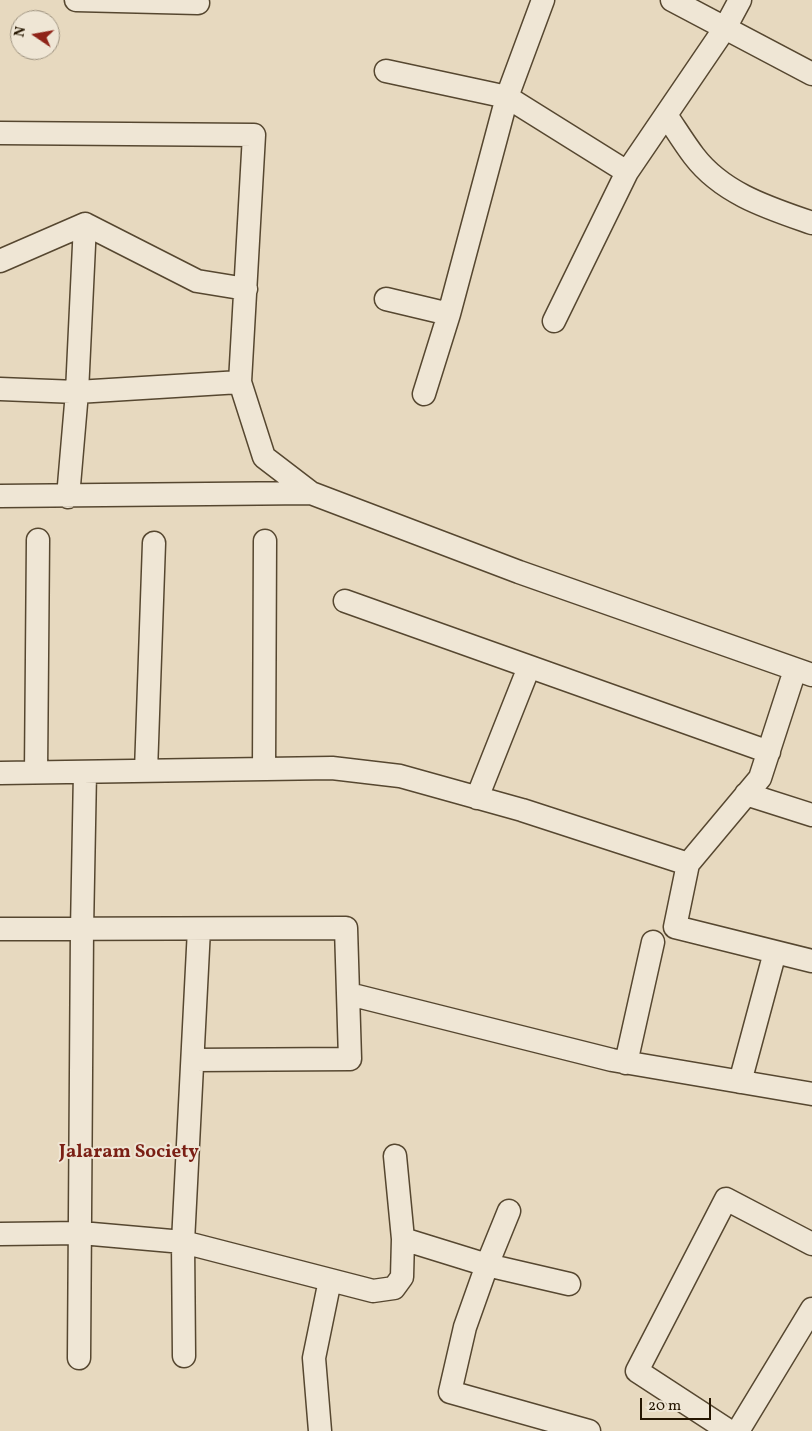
<!DOCTYPE html>
<style>
body{margin:0}
#map{position:relative;width:812px;height:1431px;overflow:hidden;background:#e7d9bf;font-family:Vollkorn,serif}
canvas{display:block}
.north{position:absolute;left:10px;top:10px;width:50px;height:50px;box-sizing:border-box;background:#efe6d5;border:1px solid #9e9380;border-radius:50%;rotate:282deg;font-size:14px;font-weight:700;line-height:20px;text-align:center;color:#251601}
.north::after{content:'';display:block;margin:auto;width:18px;height:22px;background:#8f2418;clip-path:polygon(50% 0,100% 100%,50% 72%,0 100%)}
.scale{position:absolute;left:640px;top:1398px;width:71px;height:22px;box-sizing:border-box;border:2px solid #251601;border-top:0;padding-left:6px;font-size:15px;line-height:18px;white-space:nowrap;color:#251601;-webkit-text-stroke:4px #efe6d5;paint-order:stroke}
</style>
<div id="map">
<canvas width="812" height="1431"></canvas>
<div class="north">N</div>
<div class="scale">20 m</div>
</div>
<script>
const ctx = document.querySelector('canvas').getContext('2d');
ctx.lineJoin = 'round';
function trace(path, color, width, dash) { ctx.strokeStyle = color; ctx.lineWidth = width; ctx.lineCap = dash ? 'butt' : 'round'; ctx.setLineDash(dash || []); ctx.stroke(path); }
function write(font, color, halo, rows, align = 'center') {
  ctx.font = font + ' Vollkorn,serif'; ctx.lineWidth = 4; ctx.setLineDash([]); ctx.textBaseline = 'middle'; ctx.strokeStyle = halo; ctx.fillStyle = color; for (const [text, x, y, turn = 0] of rows) {
    ctx.save(); ctx.translate(x, y); ctx.rotate((+turn || 0) * Math.PI / 180); ctx.textAlign = isNaN(turn) ? turn : align; if (halo) ctx.strokeText(text, 0, 0); ctx.fillText(text, 0, 0); ctx.restore();
  }
}
const street = new Path2D(`
 M 76,0 L 198,3
 M 672,0 L 812,74
 M 386,71 L 507,97 L 627,172
 M 666,115 C 675,128 684,143 694,156 C 723,194 769,208 812,223
 M 0,133 L 254,135 L 240,382 L 264,457 L 311,493 L 519,572 L 812,675
 M 0,261 L 85,224 L 197,281 L 246,289
 M 386,299 L 449,314
 M 554,321 L 627,172 L 725,28 L 740,0
 M 0,389 L 77,392 L 240,382
 M 424,394 L 449,314 L 507,97 L 543,0
 M 0,496 L 311,493
 M 68,497 L 77,392 L 85,224
 M 345,601 L 769,752
 M 795,670 L 760,778 L 688,864 L 675,927 L 812,961
 M 264,769 L 265,541
 M 146,771 L 154,543
 M 36,772 L 38,540
 M 0,773 L 332,768 L 400,776 L 522,810 L 688,864
 M 746,794 L 812,815
 M 477,798 L 529,667
 M 0,929 L 346,928 L 350,1059 L 193,1060
 M 349,994 L 612,1060 L 812,1094
 M 626,1063 L 653,942
 M 740,1082 L 775,952
 M 509,1211 L 487,1265 L 465,1327 L 450,1392 L 589,1431
 M 0,1234 L 81,1233 L 183,1242 L 373,1291 L 394,1288 L 402,1277 L 403,1239 L 395,1156
 M 403,1239 L 487,1265 L 569,1284
 M 184,1356 L 183,1242 L 199,929
 M 79,1358 L 82,930 L 85,772
 M 320,1431 L 314,1358 L 330,1280
 M 729,1431 L 637,1371 L 726,1199 L 812,1244
 M 738,1431 L 812,1309`);
trace(street, '#564730', 25);
trace(street, '#efe6d5', 22);
write('bold 19px', '#7a1f14', '#efe6d5', [
 ["Jalaram Society",129,1154]
]);
</script>
